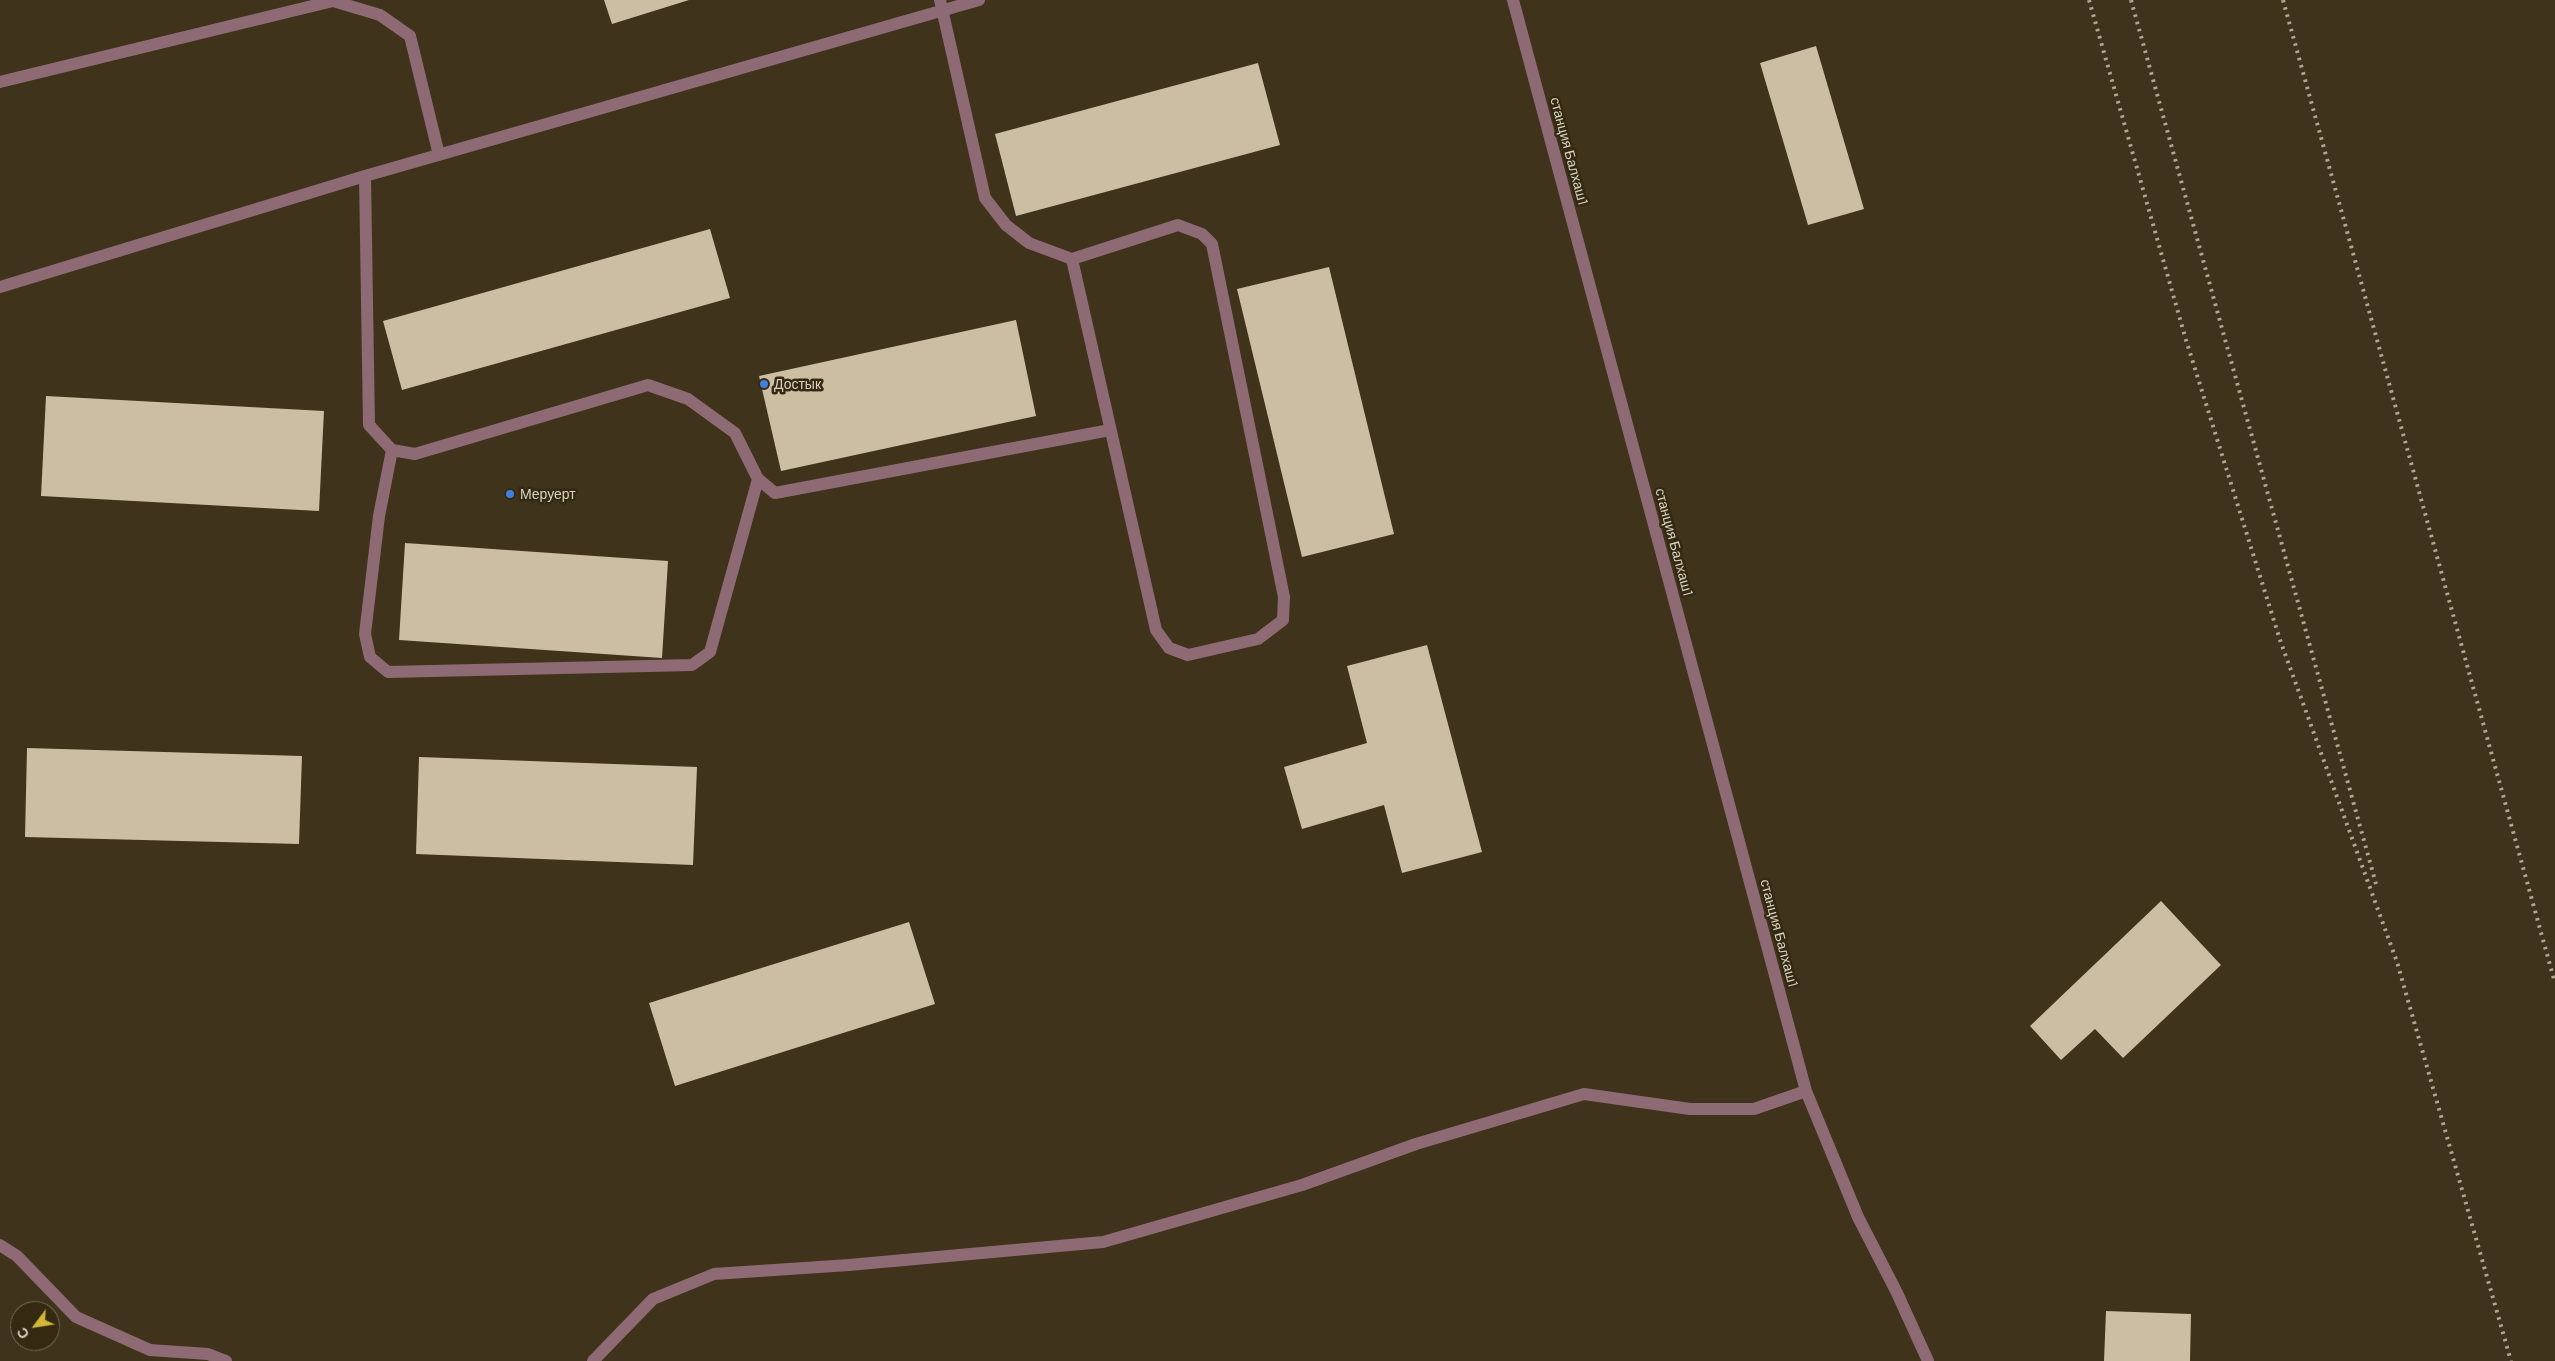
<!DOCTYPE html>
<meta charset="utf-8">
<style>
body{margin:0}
#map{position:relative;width:2555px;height:1361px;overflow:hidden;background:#3f331b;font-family:Barlow,sans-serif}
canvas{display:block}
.north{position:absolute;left:10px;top:1301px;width:50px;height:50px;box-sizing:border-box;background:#342911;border:1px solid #766c58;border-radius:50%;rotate:239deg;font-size:14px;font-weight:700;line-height:20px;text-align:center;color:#d8d1c3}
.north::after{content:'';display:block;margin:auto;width:18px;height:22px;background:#d2b736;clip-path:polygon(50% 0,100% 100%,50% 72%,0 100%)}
</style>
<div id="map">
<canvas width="2555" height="1361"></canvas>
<div class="north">С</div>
</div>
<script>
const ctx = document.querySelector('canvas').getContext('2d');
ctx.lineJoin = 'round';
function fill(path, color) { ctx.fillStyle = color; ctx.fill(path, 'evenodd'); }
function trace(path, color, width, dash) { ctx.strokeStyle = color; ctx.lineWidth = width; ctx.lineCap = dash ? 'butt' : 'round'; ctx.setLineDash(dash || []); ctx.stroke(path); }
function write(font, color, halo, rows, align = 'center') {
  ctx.font = font + ' Barlow,sans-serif'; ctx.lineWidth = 5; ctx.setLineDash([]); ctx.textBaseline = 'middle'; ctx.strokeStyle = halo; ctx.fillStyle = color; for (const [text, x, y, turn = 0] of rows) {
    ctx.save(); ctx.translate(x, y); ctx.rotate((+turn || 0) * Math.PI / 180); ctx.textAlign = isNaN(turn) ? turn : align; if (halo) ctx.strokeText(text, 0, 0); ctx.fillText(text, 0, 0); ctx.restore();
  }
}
fill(new Path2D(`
 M 604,0 L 689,0 L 612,24 Z
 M 1816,46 L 1864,209 L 1808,225 L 1760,63 Z
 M 1258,63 L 1280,145 L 1016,216 L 995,134 Z
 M 710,229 L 730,298 L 402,390 L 383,321 Z
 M 1329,267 L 1394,534 L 1302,557 L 1237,289 Z
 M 1016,320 L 1036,416 L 781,471 L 759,376 Z
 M 46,396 L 324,411 L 319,511 L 41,496 Z
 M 405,543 L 668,561 L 662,658 L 399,640 Z
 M 1427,645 L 1482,852 L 1402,873 L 1384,805 L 1302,829 L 1284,767 L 1367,743 L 1347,666 Z
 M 27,748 L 302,756 L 299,844 L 25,837 Z
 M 419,757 L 697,767 L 693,865 L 416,854 Z
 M 2161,901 L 2221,965 L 2123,1058 L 2095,1029 L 2061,1060 L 2030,1026 Z
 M 909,922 L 935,1004 L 675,1086 L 649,1003 Z
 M 2106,1311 L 2191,1314 L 2190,1361 L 2104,1361 Z`), '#ccbea2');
trace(new Path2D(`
 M 940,0 L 985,198 L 1006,225 L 1029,243 L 1072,259
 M 1513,0 L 1806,1091
 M 0,82 L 333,1 L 380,15 L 410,36 L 439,155
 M 365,176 L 369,425 L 392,450 L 415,454 L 648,385 L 688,399 L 735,433 L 758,479 L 775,493 L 1110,430
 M 1178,225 L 1202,234 L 1212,244 L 1284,597 L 1283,620 L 1258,639 L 1188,655 L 1169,648 L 1156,630 L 1072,259 Z
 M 0,287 L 365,176 L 979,0
 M 392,450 L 379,516 L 365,634 L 370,657 L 388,672 L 692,665 L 710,652 L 758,479
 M 0,1245 L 17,1256 L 76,1317 L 150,1350 L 208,1354 L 226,1361
 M 593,1361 L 653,1299 L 714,1274 L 849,1265 L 1103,1242 L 1302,1185 L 1416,1144 L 1584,1094 L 1690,1109 L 1754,1109 L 1806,1091 L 1858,1217 L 1897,1293 L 1928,1361`), '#8e6a74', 12);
trace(new Path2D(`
 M 2089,0 L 2186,340 L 2280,640 L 2397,962 L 2511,1361
 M 2131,0 L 2376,884
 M 2283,0 L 2555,983`), '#afa796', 4, [2.5, 5]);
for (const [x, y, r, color] of [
 [764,384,5,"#3f7fe0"],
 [510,494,5,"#3f7fe0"]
]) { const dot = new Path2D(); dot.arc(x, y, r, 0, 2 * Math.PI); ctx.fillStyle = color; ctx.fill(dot); trace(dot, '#342911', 2); }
write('14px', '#d8d1c3', '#342911', [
 ["станция Балхаш1",1569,151,75],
 ["станция Балхаш1",1674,542,75],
 ["станция Балхаш1",1779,933,75]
]);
write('14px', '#d8d1c3', '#342911', [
 ["Достык",774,384],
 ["Меруерт",520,494]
], 'left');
</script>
